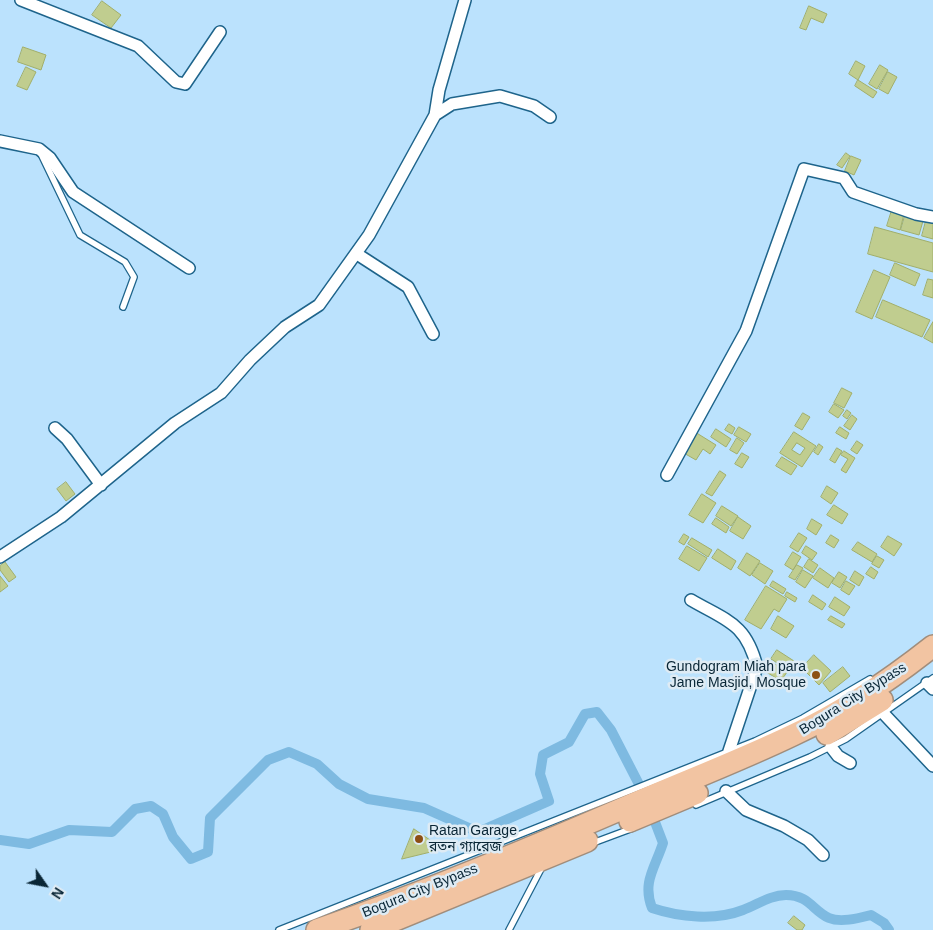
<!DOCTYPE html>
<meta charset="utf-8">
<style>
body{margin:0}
#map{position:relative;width:933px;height:930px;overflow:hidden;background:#bbe2fd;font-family:Arial,sans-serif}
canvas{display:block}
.north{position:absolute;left:20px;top:860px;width:50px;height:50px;-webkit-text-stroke:4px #deebf4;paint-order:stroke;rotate:123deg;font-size:14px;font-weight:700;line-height:20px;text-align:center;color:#092636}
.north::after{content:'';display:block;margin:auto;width:18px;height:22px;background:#092636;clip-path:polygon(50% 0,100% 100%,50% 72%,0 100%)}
</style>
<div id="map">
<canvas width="933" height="930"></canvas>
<div class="north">N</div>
</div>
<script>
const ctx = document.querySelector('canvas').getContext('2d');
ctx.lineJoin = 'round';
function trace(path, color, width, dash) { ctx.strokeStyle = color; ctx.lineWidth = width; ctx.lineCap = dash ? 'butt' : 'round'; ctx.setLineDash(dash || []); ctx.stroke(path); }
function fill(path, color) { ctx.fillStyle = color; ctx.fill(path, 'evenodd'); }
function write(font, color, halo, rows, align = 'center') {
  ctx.font = font + ' Arial,"Noto Sans Bengali",sans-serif'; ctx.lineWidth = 5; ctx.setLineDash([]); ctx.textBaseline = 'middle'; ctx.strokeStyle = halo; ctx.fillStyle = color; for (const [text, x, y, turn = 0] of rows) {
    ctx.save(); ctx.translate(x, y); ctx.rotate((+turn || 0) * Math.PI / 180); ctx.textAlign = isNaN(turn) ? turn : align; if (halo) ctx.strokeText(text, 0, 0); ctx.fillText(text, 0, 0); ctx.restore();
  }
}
trace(new Path2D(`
 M 650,809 L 663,843 C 655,868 642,882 652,908 C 679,917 715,921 743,910 C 757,905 770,895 786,895 C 809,895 813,911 829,918 C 841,923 859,918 871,915 L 884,923 L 889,930
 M 0,840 L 29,844 L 69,830 L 112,832 L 135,809 L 151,806 L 163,814 L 173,837 L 191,859 L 208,852 L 210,818 L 268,760 L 289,752 L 317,764 L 339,784 L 368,799 L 424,808 L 478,832 L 549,801 L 540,774 L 543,755 L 569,742 L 585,714 L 597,712 L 611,730 L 645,796`), '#7ebae1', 10);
const building = new Path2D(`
 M 102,1 L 121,15 L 111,28 L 92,15 Z
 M 809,6 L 827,14 L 823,23 L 811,18 L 806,30 L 800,28 Z
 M 23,47 L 46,55 L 41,70 L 18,62 Z
 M 856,61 L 865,66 L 858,80 L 849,74 Z
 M 880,65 L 888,70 L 877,89 L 869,84 Z
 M 26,67 L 36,72 L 27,90 L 17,86 Z
 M 888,72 L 897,77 L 888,94 L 879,89 Z
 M 858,80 L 877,92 L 873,98 L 855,86 Z
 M 846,153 L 850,156 L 842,168 L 837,165 Z
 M 851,156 L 861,160 L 854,175 L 845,171 Z
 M 892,210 L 904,214 L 900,230 L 887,226 Z
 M 905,216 L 923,221 L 919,235 L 901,230 Z
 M 926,221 L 933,223 L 933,239 L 922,236 Z
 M 875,227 L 933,243 L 933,272 L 868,254 Z
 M 895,263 L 920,274 L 915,286 L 890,275 Z
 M 874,270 L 890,277 L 872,319 L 856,312 Z
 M 928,279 L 933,280 L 933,298 L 923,295 Z
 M 883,300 L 930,320 L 922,337 L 876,317 Z
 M 933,322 L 933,343 L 924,338 Z
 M 842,388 L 852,393 L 844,408 L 834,403 Z
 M 834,404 L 844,410 L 838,418 L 829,412 Z
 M 847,410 L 851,413 L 847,419 L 843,416 Z
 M 803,413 L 810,417 L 802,430 L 795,426 Z
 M 852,415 L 857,419 L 850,430 L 844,426 Z
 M 729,424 L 735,428 L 732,434 L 725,430 Z
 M 739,427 L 751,434 L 746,442 L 734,435 Z
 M 840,427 L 849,433 L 846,439 L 836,433 Z
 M 716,429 L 731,439 L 726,447 L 711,437 Z
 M 695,432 L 716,445 L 710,454 L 703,449 L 696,460 L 682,452 Z
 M 794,432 L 816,446 L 802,467 L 780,453 ZM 797,443 L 805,448 L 800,455 L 792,450 Z
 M 737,438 L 744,443 L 737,454 L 730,450 Z
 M 857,441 L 863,445 L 857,454 L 851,450 Z
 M 819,444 L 823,447 L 818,455 L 814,452 Z
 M 837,448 L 842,451 L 835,463 L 830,460 Z
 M 844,451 L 855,458 L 846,473 L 841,470 L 848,459 L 841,455 Z
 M 742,453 L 749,457 L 742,468 L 735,464 Z
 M 782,457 L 797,466 L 791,475 L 776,466 Z
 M 720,471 L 726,475 L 712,496 L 706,493 Z
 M 66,482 L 75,494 L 66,501 L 57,489 Z
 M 827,486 L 838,493 L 831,504 L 821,497 Z
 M 702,494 L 716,503 L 703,523 L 689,515 Z
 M 834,505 L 848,514 L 842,524 L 827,515 Z
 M 722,506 L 738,516 L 731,526 L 716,516 Z
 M 738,517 L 751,526 L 743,539 L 730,531 Z
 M 716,518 L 729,527 L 726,533 L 712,524 Z
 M 812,519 L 822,525 L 816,535 L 807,529 Z
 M 799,533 L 807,538 L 798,552 L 790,547 Z
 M 684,534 L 689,537 L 684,545 L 679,542 Z
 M 831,535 L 839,540 L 834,548 L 826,543 Z
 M 888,536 L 902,544 L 894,556 L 881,547 Z
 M 692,538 L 712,550 L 708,557 L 688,544 Z
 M 858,542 L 877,554 L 872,562 L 852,550 Z
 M 687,546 L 707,558 L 699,571 L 679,559 Z
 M 806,546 L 817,553 L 812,560 L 802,553 Z
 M 718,549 L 736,561 L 731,570 L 712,558 Z
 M 793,552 L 801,557 L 793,570 L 785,565 Z
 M 747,553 L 760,561 L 750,576 L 738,568 Z
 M 877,556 L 884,560 L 879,568 L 872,564 Z
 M 809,559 L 818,565 L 813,573 L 804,567 Z
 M 5,562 L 16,577 L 9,582 L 0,570 L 0,566 Z
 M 760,563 L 773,571 L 765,584 L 752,575 Z
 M 797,565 L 803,568 L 795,580 L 789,577 Z
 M 871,567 L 878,572 L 874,579 L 866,574 Z
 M 820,568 L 834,578 L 828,588 L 813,578 Z
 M 803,570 L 813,576 L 805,588 L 796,582 Z
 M 855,571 L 864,577 L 859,586 L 850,580 Z
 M 839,572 L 847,577 L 840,588 L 832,583 Z
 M 0,576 L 8,586 L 0,592 Z
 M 773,581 L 786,589 L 783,594 L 770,586 Z
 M 846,581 L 855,586 L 849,595 L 841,590 Z
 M 766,586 L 787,599 L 779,612 L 774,609 L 761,629 L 745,620 Z
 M 787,592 L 797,598 L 795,602 L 785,596 Z
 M 813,595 L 826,604 L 822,610 L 809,602 Z
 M 835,597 L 850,607 L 844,616 L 829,607 Z
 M 778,616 L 794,626 L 786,638 L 771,629 Z
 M 831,616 L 845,624 L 842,628 L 828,620 Z
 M 777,650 L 794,661 L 788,670 L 771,659 Z
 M 814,655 L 831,671 L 819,685 L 802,668 Z
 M 769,660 L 787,672 L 781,681 L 763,670 Z
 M 843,667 L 850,676 L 830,692 L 823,683 Z
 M 414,829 L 443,849 L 402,859 Z
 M 794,916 L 805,925 L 802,930 L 797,930 L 788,923 Z`);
fill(building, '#c0cd8f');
trace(building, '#a1ae6a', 1);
const lane = new Path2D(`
 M 42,156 L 80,235 L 125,262 L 134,277 L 123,307
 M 696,805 L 810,757 L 846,739 L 933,678
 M 590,844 L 633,828
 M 279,930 L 755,741 L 803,718 L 870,679
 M 509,930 L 542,867`);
const street = new Path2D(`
 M 21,0 L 138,46 L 176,82 L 185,84 L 220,32
 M 465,0 L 439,90 L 435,115 L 452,104 L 500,96 L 534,106 L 550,117
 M 0,141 L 39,149 L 50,158 L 73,192 L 189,268
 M 357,254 L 408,287 L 433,334
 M 55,428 L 67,439 L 101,485
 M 667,475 L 746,331 L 804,169 L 844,178 L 853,192 L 916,214 L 933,217
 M 0,557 L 61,517 L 175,423 L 221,393 L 250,360 L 285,327 L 319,305 L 369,235 L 435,115
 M 691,600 C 727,621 746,623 757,667 L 729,751
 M 927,683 L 933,689
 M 884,714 L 933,766
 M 831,747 L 838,756 L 850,763
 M 726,791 L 746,810 L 784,826 L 808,840 L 823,855`);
const highway = new Path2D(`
 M 827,734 L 882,700
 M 630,821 L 697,793
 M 317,930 C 424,893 529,849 633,804 C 686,781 741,760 793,735 C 843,712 890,680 933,646
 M 371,930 L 587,841`);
trace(lane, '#1e648b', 8);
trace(street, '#1e648b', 14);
trace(highway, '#a08d7c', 24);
trace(lane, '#fff', 5.5);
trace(street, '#fff', 11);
trace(highway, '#f2c4a2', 21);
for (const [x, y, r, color] of [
 [816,675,5,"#8d4f14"],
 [419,839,5,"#8d4f14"]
]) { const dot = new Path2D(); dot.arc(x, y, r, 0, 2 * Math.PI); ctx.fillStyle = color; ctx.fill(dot); trace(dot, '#deebf4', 2); }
write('14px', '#092636', '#deebf4', [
 ["Gundogram Miah para",806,667],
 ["Jame Masjid, Mosque",806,683],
 ["Ratan Garage",429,831,"left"],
 ["রতন গ্যারেজ",429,847,"left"]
], 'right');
write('14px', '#092636', '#deebf4', [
 ["Bogura City Bypass",853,699,-32],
 ["Bogura City Bypass",420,891,-22]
]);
</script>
